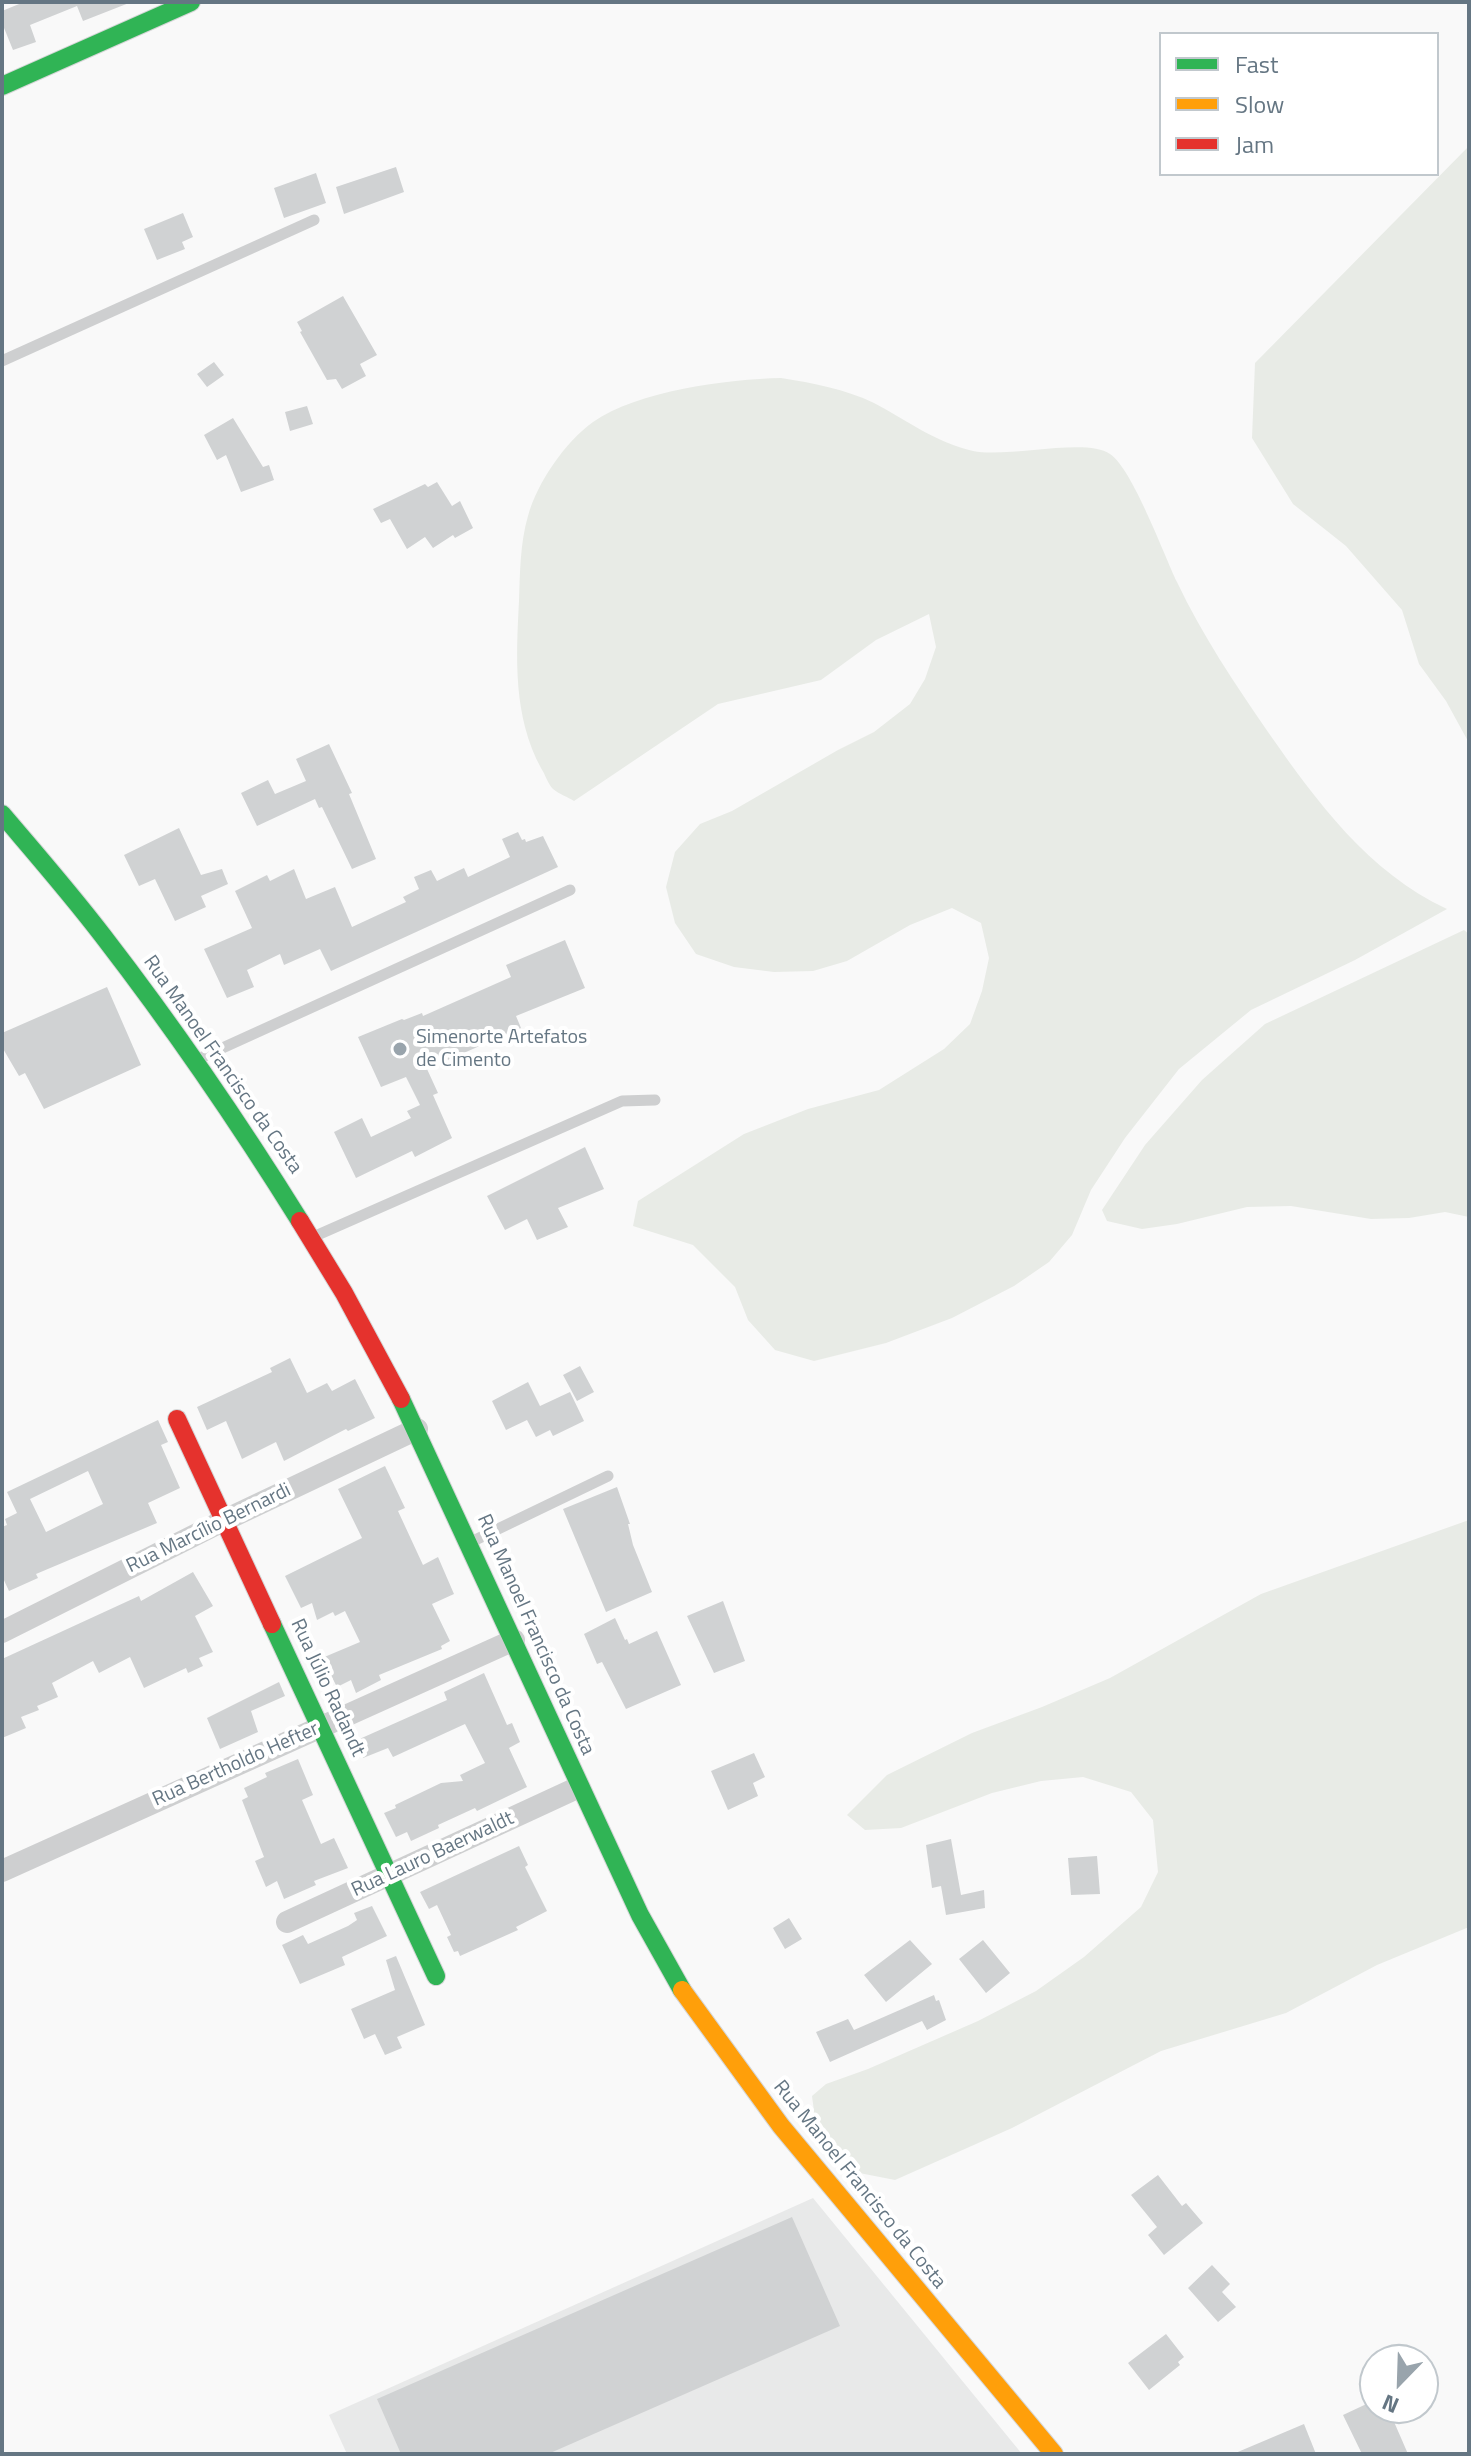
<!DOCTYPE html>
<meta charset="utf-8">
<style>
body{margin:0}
#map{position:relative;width:1471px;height:2456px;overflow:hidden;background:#f9f9f9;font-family:"Titillium Web",sans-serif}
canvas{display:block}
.frame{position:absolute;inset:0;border:4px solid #657683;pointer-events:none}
.legend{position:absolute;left:1159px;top:32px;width:280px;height:144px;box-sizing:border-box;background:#fff;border:2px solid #c1c8cd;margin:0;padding:10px 14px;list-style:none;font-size:24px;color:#657683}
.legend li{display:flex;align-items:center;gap:16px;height:40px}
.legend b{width:40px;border:2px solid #c1c8cd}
.north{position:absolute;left:1359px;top:2344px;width:80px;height:80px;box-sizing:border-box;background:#fff;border:2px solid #c1c8cd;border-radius:50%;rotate:203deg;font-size:22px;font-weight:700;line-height:32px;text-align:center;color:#657683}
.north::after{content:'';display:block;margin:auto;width:28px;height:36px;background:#99a4ac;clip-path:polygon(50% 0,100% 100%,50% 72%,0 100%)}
</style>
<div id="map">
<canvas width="1471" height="2456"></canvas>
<div class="frame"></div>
<ul class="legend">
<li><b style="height:10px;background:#30b455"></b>Fast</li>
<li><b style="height:10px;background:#ff9f0a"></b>Slow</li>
<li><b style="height:10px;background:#e5322d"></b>Jam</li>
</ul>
<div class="north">N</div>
</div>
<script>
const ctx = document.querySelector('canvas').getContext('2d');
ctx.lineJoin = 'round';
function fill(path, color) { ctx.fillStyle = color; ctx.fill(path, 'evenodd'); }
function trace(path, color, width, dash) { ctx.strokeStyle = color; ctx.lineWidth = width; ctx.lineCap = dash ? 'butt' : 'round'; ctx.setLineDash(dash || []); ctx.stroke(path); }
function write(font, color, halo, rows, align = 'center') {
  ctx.font = font + ' "Titillium Web",sans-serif'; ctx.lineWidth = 8; ctx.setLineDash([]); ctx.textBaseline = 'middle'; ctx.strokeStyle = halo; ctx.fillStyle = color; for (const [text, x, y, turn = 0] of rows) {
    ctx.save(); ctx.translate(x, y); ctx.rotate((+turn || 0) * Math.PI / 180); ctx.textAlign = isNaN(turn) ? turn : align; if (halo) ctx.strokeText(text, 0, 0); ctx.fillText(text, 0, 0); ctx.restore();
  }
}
fill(new Path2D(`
 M 813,2198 L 1022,2454 L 347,2454 L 329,2415 Z`), '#e8e9e9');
fill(new Path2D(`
 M 1469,146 L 1469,743 L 1446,701 L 1419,664 L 1402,610 L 1346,546 L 1293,504 L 1252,438 L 1255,363 Z
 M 781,378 C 813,383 845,389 874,403 C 906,420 937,443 973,451 C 1008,458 1087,437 1110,454 C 1132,468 1164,555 1177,582 C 1202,635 1235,684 1268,732 C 1317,802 1368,872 1447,909 L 1355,960 L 1251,1010 L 1179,1069 L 1125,1138 L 1091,1190 L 1072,1235 L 1049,1262 L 1014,1286 L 952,1318 L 886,1343 L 814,1361 L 775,1350 L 748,1320 L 735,1287 L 693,1245 L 633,1226 L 638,1201 L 744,1134 L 808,1109 L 879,1090 L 944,1049 L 970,1024 L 982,991 L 989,958 L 981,923 L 952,908 L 910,925 L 847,961 L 813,971 L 774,972 L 734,967 L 696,954 L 675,923 L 666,887 L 675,852 L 700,824 L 732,811 L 838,750 L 874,732 L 910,704 L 925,679 L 936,647 L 929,614 L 876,640 L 821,680 L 718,704 L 574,801 C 568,797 559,794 553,789 C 548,784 545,774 541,768 C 513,716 516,658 519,601 C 520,574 520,543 528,516 C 537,483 565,442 593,422 C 637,391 728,379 781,378 Z
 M 1464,930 L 1469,934 L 1469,1217 L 1445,1212 L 1409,1218 L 1371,1219 L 1291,1206 L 1247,1207 L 1177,1224 L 1142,1229 L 1107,1221 L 1102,1210 L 1145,1145 L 1202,1080 L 1265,1024 Z
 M 1469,1520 L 1469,1927 L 1377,1965 L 1286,2013 L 1161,2051 L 1012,2128 L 895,2180 L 839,2169 L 817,2134 L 812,2096 L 826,2084 L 868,2069 L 978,2021 L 1036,1991 L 1084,1957 L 1141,1907 L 1158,1872 L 1153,1820 L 1131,1792 L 1083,1777 L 1041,1781 L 992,1793 L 901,1828 L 865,1830 L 847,1815 L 887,1775 L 972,1733 L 1042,1707 L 1110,1678 L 1261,1594 Z`), '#e8ebe6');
fill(new Path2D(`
 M 24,2 L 129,2 L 129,3 L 83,21 L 77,6 L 30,25 L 36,42 L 13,50 L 2,23 L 2,11 Z
 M 396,167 L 404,192 L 344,214 L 336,187 Z
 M 316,173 L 326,203 L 284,218 L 274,188 Z
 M 183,213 L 193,237 L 182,242 L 185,249 L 157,260 L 144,229 Z
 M 343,296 L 377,355 L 360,364 L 366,376 L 342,389 L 336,379 L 327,380 L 300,332 L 302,331 L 297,322 Z
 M 214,362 L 224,375 L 207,387 L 197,374 Z
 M 307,406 L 313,424 L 290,431 L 285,412 Z
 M 233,418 L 263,467 L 269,465 L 274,480 L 241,492 L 226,455 L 217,460 L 204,435 Z
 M 437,482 L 452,506 L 460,501 L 473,528 L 455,538 L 453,535 L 433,548 L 425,537 L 407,549 L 390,519 L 381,523 L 373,509 L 425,484 L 428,487 Z
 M 329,744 L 352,793 L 349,794 L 376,859 L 352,869 L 322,807 L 319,808 L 315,799 L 257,826 L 241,793 L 268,780 L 275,794 L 306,781 L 296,759 Z
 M 179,828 L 201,875 L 222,869 L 228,884 L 201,896 L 206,907 L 175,921 L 155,879 L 139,886 L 124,855 Z
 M 518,832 L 522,840 L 525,839 L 526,842 L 543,836 L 558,867 L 331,971 L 320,949 L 284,965 L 280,954 L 247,970 L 254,987 L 227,998 L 204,949 L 252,928 L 235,891 L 267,875 L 270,881 L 294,869 L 306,899 L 335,887 L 352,927 L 406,902 L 403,897 L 419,889 L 414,877 L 431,870 L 437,881 L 464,868 L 468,877 L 510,857 L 502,839 Z
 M 565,940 L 585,988 L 516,1016 L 521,1028 L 427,1069 L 438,1093 L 433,1095 L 452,1138 L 415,1157 L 412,1151 L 356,1178 L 334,1132 L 362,1118 L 371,1137 L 411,1118 L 407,1111 L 420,1105 L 406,1077 L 381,1087 L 358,1037 L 402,1019 L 404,1020 L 422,1013 L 423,1016 L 511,977 L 506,965 Z
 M 107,987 L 141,1065 L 44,1109 L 25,1073 L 19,1076 L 2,1047 L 2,1033 Z
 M 585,1147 L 604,1189 L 558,1208 L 568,1227 L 537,1240 L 527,1219 L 505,1230 L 487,1196 Z
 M 290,1358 L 307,1393 L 327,1383 L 332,1391 L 355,1379 L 375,1418 L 348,1431 L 346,1429 L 284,1461 L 276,1442 L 242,1459 L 226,1421 L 207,1430 L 197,1407 L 272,1372 L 270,1368 Z
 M 580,1366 L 594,1392 L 577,1401 L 563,1375 Z
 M 528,1382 L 540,1406 L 570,1392 L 584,1421 L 553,1436 L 550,1430 L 536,1437 L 527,1420 L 506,1430 L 492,1401 Z
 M 158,1420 L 168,1442 L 161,1445 L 180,1488 L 148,1503 L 157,1523 L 36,1574 L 38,1578 L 9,1591 L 2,1576 L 2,1527 L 7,1525 L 5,1519 L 17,1513 L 7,1492 ZM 88,1471 L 103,1504 L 46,1532 L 30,1499 Z
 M 385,1466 L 405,1508 L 398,1511 L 423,1565 L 438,1557 L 454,1594 L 432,1604 L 450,1641 L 441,1646 L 442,1649 L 379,1675 L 381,1680 L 356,1693 L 351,1680 L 337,1687 L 322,1658 L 360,1642 L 345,1611 L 335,1616 L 333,1612 L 317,1620 L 312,1603 L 301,1608 L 285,1576 L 362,1538 L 338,1489 Z
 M 617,1487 L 630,1524 L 628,1524 L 633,1545 L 652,1592 L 606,1612 L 563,1509 Z
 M 193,1572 L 213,1606 L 195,1616 L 213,1652 L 199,1658 L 203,1666 L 188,1673 L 186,1668 L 144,1688 L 130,1657 L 99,1673 L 93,1661 L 52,1683 L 58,1697 L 37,1706 L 39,1710 L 21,1717 L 26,1728 L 2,1738 L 2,1659 L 139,1596 L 141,1601 Z
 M 723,1601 L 745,1661 L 714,1673 L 687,1616 Z
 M 615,1618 L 625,1640 L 627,1639 L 629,1644 L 657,1631 L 681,1685 L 626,1709 L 602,1662 L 597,1664 L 584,1634 Z
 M 484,1673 L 507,1725 L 512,1723 L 520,1742 L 509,1748 L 527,1787 L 477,1811 L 475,1808 L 438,1825 L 439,1828 L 411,1841 L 407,1832 L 396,1837 L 384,1813 L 396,1808 L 395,1805 L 441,1783 L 463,1781 L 460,1775 L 485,1763 L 465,1724 L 393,1757 L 388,1748 L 363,1758 L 355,1741 L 447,1700 L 444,1692 Z
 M 279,1682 L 285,1696 L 251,1711 L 258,1732 L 220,1749 L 207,1718 Z
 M 754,1753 L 765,1777 L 753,1783 L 758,1796 L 728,1810 L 711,1771 Z
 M 298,1759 L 313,1795 L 302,1800 L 321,1844 L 334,1838 L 348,1868 L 314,1881 L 316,1885 L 284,1899 L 277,1881 L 266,1887 L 255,1861 L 264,1857 L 242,1800 L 248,1797 L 244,1788 L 267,1777 L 265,1773 Z
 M 951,1839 L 961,1895 L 984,1890 L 985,1908 L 946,1915 L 941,1886 L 932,1888 L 926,1845 Z
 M 519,1846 L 528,1865 L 525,1867 L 547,1911 L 516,1927 L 518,1930 L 460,1956 L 458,1951 L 454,1952 L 447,1937 L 451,1935 L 437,1905 L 429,1909 L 420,1892 Z
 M 1097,1856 L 1100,1894 L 1071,1895 L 1068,1858 Z
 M 372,1906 L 387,1936 L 342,1957 L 345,1965 L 300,1984 L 282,1945 L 303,1935 L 308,1944 L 348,1926 L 357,1920 L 354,1913 Z
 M 789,1918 L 802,1939 L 785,1949 L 773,1928 Z
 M 910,1940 L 932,1964 L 886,2002 L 864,1975 Z
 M 983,1940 L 1010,1973 L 986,1993 L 959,1959 Z
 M 396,1956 L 425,2025 L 397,2037 L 402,2048 L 385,2055 L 375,2034 L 364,2039 L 351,2009 L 395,1990 L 386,1960 Z
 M 934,1995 L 936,2001 L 939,2000 L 946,2020 L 927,2030 L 922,2021 L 830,2062 L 816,2032 L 848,2019 L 854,2030 Z
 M 1158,2175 L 1182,2206 L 1186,2203 L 1203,2223 L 1164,2255 L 1148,2235 L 1157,2227 L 1131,2195 Z
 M 792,2217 L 840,2326 L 548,2454 L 401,2454 L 377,2399 Z
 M 1212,2265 L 1230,2284 L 1222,2292 L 1236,2307 L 1218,2322 L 1188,2288 Z
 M 1166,2334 L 1184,2357 L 1178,2362 L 1180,2365 L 1149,2390 L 1128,2363 Z
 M 1375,2400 L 1375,2408 L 1388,2408 L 1408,2454 L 1362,2454 L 1343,2415 Z
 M 1304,2424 L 1316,2454 L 1233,2454 Z`), '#d0d2d3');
const fast = new Path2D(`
 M 2,86 L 191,2
 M 2,814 C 36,854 71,894 103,936 C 174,1028 239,1123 300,1221
 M 401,1399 L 640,1915 L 682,1990
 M 272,1624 L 436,1976`);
const slow = new Path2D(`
 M 682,1990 L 781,2126 L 1054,2454`);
const jam = new Path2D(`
 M 300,1221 L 344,1293 L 401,1399
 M 177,1419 L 272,1624`);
trace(fast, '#d5d6d7', 20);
trace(slow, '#d5d6d7', 20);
trace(jam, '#d5d6d7', 20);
trace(new Path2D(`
 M 2,361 L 314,220
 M 196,1060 L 570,890
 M 313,1237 L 622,1101 L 655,1100
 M 471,1542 L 608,1476`), '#cecfd0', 11);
trace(new Path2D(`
 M 2,1632 L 225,1520 L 417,1429
 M 2,1871 L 514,1640
 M 287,1922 L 579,1787`), '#cecfd0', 22);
trace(fast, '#30b455', 18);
trace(slow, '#ff9f0a', 18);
trace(jam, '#e5322d', 18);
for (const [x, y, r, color] of [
 [400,1049,8,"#99a4ac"]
]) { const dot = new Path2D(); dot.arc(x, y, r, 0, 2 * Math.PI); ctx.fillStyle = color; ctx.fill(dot); trace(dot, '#fff', 3); }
write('20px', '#657683', '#fff', [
 ["Simenorte Artefatos",416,1038],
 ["de Cimento",416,1061]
], 'left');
write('20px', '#657683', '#fff', [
 ["Rua Manoel Francisco da Costa",222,1065,55],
 ["Rua Marcílio Bernardi",209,1529,-26],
 ["Rua Manoel Francisco da Costa",535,1635,66],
 ["Rua Júlio Radandt",327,1688,65],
 ["Rua Bertholdo Hefter",236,1765,-24],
 ["Rua Lauro Baerwaldt",433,1855,-25],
 ["Rua Manoel Francisco da Costa",859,2185,51]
]);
</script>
